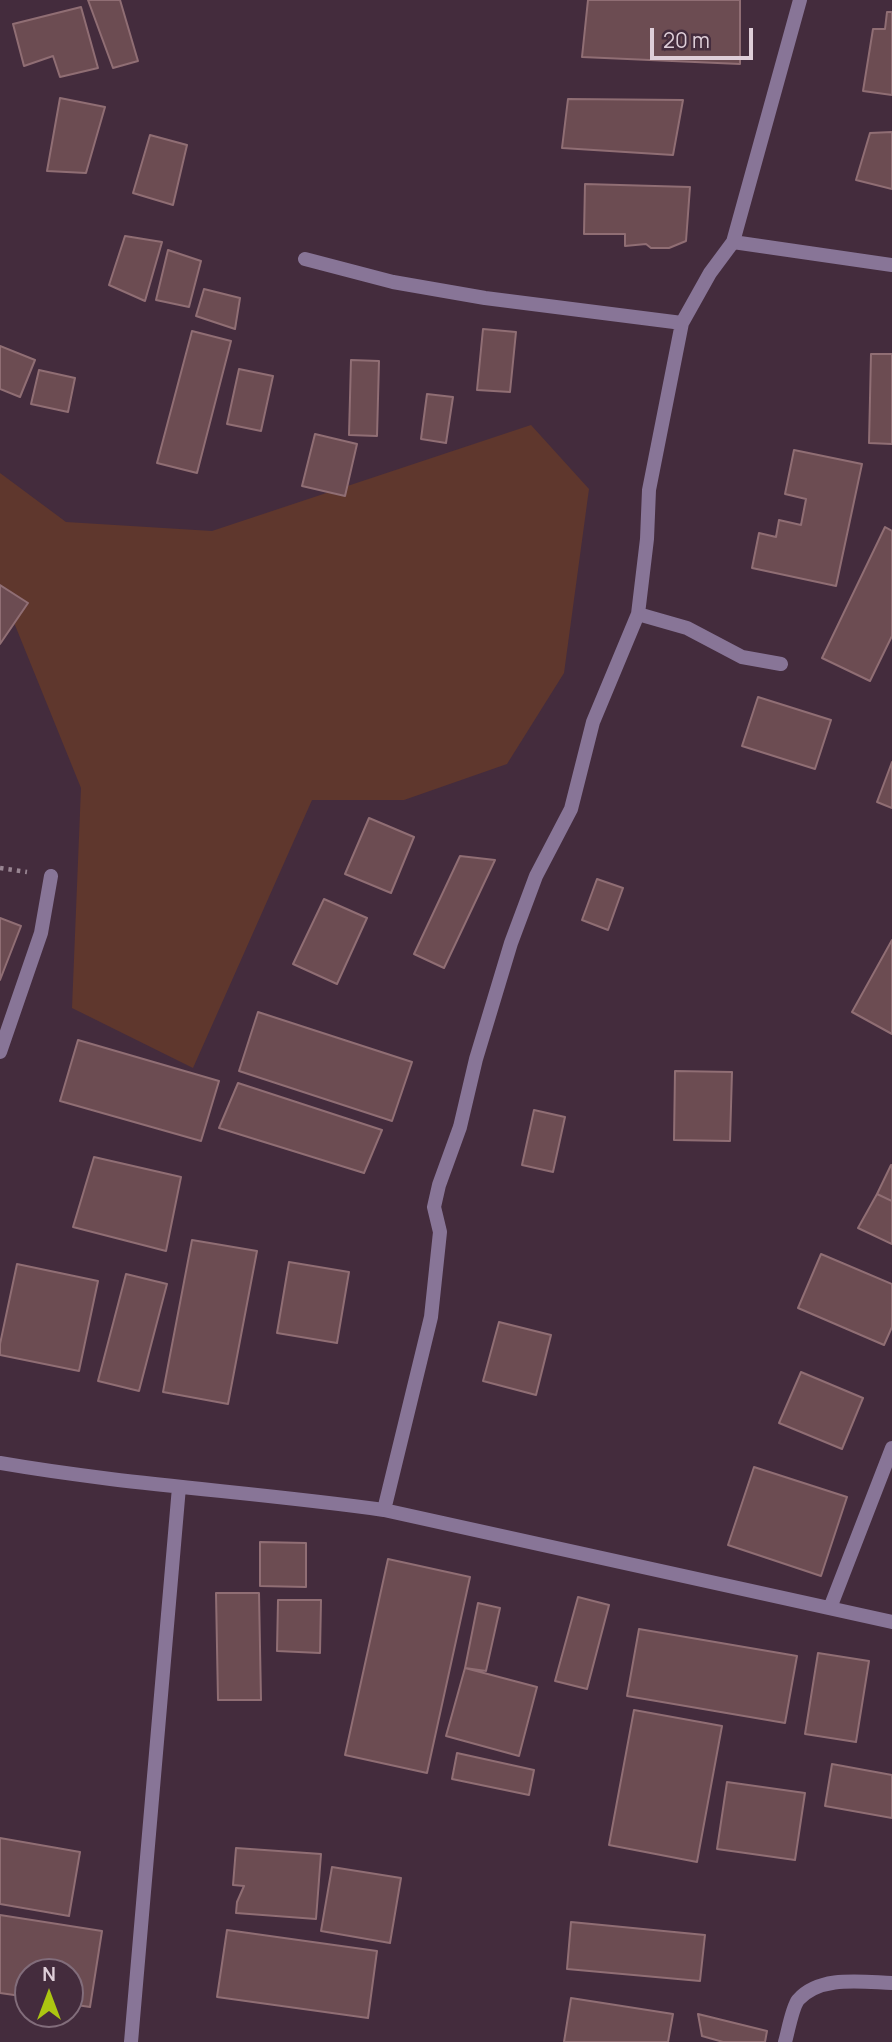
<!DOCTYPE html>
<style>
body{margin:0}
#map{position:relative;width:892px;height:2042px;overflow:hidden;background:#442c3d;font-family:Manrope,sans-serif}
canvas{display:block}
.north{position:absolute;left:14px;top:1958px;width:70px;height:70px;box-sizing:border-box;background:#442c3d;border:2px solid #826d7b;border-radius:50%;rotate:0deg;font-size:19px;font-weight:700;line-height:28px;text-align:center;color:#deced8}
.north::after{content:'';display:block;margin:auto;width:24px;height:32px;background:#acc611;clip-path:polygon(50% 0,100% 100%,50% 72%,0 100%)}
.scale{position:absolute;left:650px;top:28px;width:103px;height:32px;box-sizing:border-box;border:4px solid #deced8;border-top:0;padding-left:9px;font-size:21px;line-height:24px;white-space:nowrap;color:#deced8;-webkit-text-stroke:5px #442c3d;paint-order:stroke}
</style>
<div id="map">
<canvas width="892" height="2042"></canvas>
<div class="north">N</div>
<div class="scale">20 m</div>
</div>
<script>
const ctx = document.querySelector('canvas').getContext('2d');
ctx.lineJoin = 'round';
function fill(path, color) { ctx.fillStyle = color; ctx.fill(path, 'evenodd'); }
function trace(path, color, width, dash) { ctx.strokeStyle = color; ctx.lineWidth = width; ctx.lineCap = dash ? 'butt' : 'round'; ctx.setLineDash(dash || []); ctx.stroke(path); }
fill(new Path2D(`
 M 531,425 L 589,489 L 564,673 L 507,764 L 404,800 L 312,800 L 193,1068 L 72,1008 L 81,788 L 0,588 L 0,473 L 66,522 L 212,531 Z`), '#5f372d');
const building = new Path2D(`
 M 88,0 L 120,0 L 138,61 L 113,68 Z
 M 588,0 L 740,0 L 740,64 L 582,57 Z
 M 81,7 L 98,68 L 60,77 L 53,56 L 24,66 L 13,24 Z
 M 887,12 L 892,12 L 892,95 L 863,91 L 873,29 L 885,29 Z
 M 60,98 L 105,107 L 86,173 L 47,171 Z
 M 568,99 L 683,100 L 673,155 L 562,148 Z
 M 892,132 L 892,189 L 856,180 L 870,133 Z
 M 150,135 L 187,145 L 173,205 L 133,193 Z
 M 585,184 L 690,187 L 686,241 L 669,248 L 651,248 L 646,244 L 625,246 L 625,234 L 584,234 Z
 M 125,236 L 162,242 L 145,301 L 109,285 Z
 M 168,250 L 201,261 L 189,307 L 156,300 Z
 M 204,289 L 240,298 L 235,329 L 196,316 Z
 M 483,329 L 516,332 L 510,392 L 477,390 Z
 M 192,331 L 231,341 L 197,473 L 157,463 Z
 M 0,346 L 35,360 L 20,397 L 0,389 Z
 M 871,354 L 892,354 L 892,444 L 869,443 Z
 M 351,360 L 379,361 L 377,436 L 349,435 Z
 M 239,369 L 273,376 L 261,431 L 227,424 Z
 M 39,370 L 75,378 L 68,412 L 31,404 Z
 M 427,394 L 453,397 L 446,443 L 421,439 Z
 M 315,434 L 357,444 L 345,496 L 302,486 Z
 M 794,450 L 862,464 L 836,586 L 752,568 L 759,533 L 776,537 L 779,520 L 801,525 L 806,499 L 785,494 Z
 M 885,527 L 892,531 L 892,636 L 870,681 L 822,658 Z
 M 0,585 L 28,603 L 0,644 Z
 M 758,697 L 831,720 L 815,769 L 742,746 Z
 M 892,762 L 892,808 L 877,802 Z
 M 369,818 L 414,837 L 391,893 L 345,874 Z
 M 460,856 L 495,860 L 444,968 L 414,954 Z
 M 597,879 L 623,888 L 608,930 L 582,920 Z
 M 324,899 L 367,918 L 337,984 L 293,964 Z
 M 0,918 L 21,926 L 0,980 Z
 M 892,940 L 892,1034 L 852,1012 Z
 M 258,1012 L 412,1062 L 392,1121 L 239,1071 Z
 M 78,1040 L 219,1081 L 201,1141 L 60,1101 Z
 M 675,1071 L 732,1072 L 730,1141 L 674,1140 Z
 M 238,1083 L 382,1130 L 364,1173 L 219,1128 Z
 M 534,1110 L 565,1117 L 553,1172 L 522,1165 Z
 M 94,1157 L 181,1177 L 166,1251 L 73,1227 Z
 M 891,1165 L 892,1165 L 892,1201 L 877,1194 Z
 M 877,1194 L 892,1201 L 892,1244 L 858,1228 Z
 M 192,1240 L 257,1251 L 228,1404 L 163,1392 Z
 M 821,1254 L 892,1284 L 892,1327 L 884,1345 L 798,1308 Z
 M 289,1262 L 349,1272 L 337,1343 L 277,1333 Z
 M 17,1264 L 98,1281 L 79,1371 L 0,1355 L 0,1344 Z
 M 126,1274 L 167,1284 L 139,1391 L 98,1381 Z
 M 499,1322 L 551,1335 L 536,1395 L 483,1381 Z
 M 801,1372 L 863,1398 L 842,1449 L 779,1423 Z
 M 754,1467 L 847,1497 L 821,1576 L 728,1545 Z
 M 260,1542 L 306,1543 L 306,1587 L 260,1586 Z
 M 388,1559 L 470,1577 L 427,1773 L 345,1755 Z
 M 216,1593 L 259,1593 L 261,1700 L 218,1700 Z
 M 578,1597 L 609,1605 L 587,1689 L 555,1681 Z
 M 278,1600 L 321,1600 L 320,1653 L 277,1651 Z
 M 478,1603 L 500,1608 L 486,1671 L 465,1668 Z
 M 639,1629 L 797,1656 L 785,1723 L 627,1696 Z
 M 818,1653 L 869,1661 L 856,1742 L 805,1734 Z
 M 465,1668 L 537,1687 L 519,1756 L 446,1736 Z
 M 634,1710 L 722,1726 L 697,1862 L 609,1845 Z
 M 457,1753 L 534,1770 L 529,1795 L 452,1779 Z
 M 832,1764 L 892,1775 L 892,1818 L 825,1806 Z
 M 727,1782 L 805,1793 L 795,1860 L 717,1849 Z
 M 0,1838 L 80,1852 L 69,1916 L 0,1904 Z
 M 236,1848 L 321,1854 L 316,1919 L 236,1913 L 237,1902 L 244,1886 L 233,1885 Z
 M 332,1867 L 401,1878 L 390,1943 L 321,1931 Z
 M 0,1915 L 102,1931 L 90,2007 L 70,2004 L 70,1972 L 28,1972 L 28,1997 L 0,1993 Z
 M 571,1922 L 705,1935 L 700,1981 L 567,1969 Z
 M 227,1930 L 377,1951 L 368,2018 L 217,1997 Z
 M 571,1998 L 673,2014 L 668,2042 L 564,2042 Z
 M 698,2014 L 767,2031 L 765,2042 L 723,2042 L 702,2036 Z`);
fill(building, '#6c4c52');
trace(building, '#906e74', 2);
trace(new Path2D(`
 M 0,868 L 27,872`), '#988592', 4.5, [3.5, 5]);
trace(new Path2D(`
 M 733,242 L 892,265
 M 305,259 L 393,282 L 485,298 L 682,323
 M 638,614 L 687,628 L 742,657 L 781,664
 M 0,1052 L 41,933 L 51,876
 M 0,1463 C 127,1485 256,1492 384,1510 L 892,1622
 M 384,1510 L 431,1317 L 440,1232 L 434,1207 L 439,1185 L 460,1127 L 476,1059 L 511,943 L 536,876 L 571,809 L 593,722 L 638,614 L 647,539 L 649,490 L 682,323 L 710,273 L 733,242 L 800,0
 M 830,1608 L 892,1448
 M 131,2042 L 179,1487
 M 785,2042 C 788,2032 792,2008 798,2000 C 820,1975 862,1982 892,1983`), '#887597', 14);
</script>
